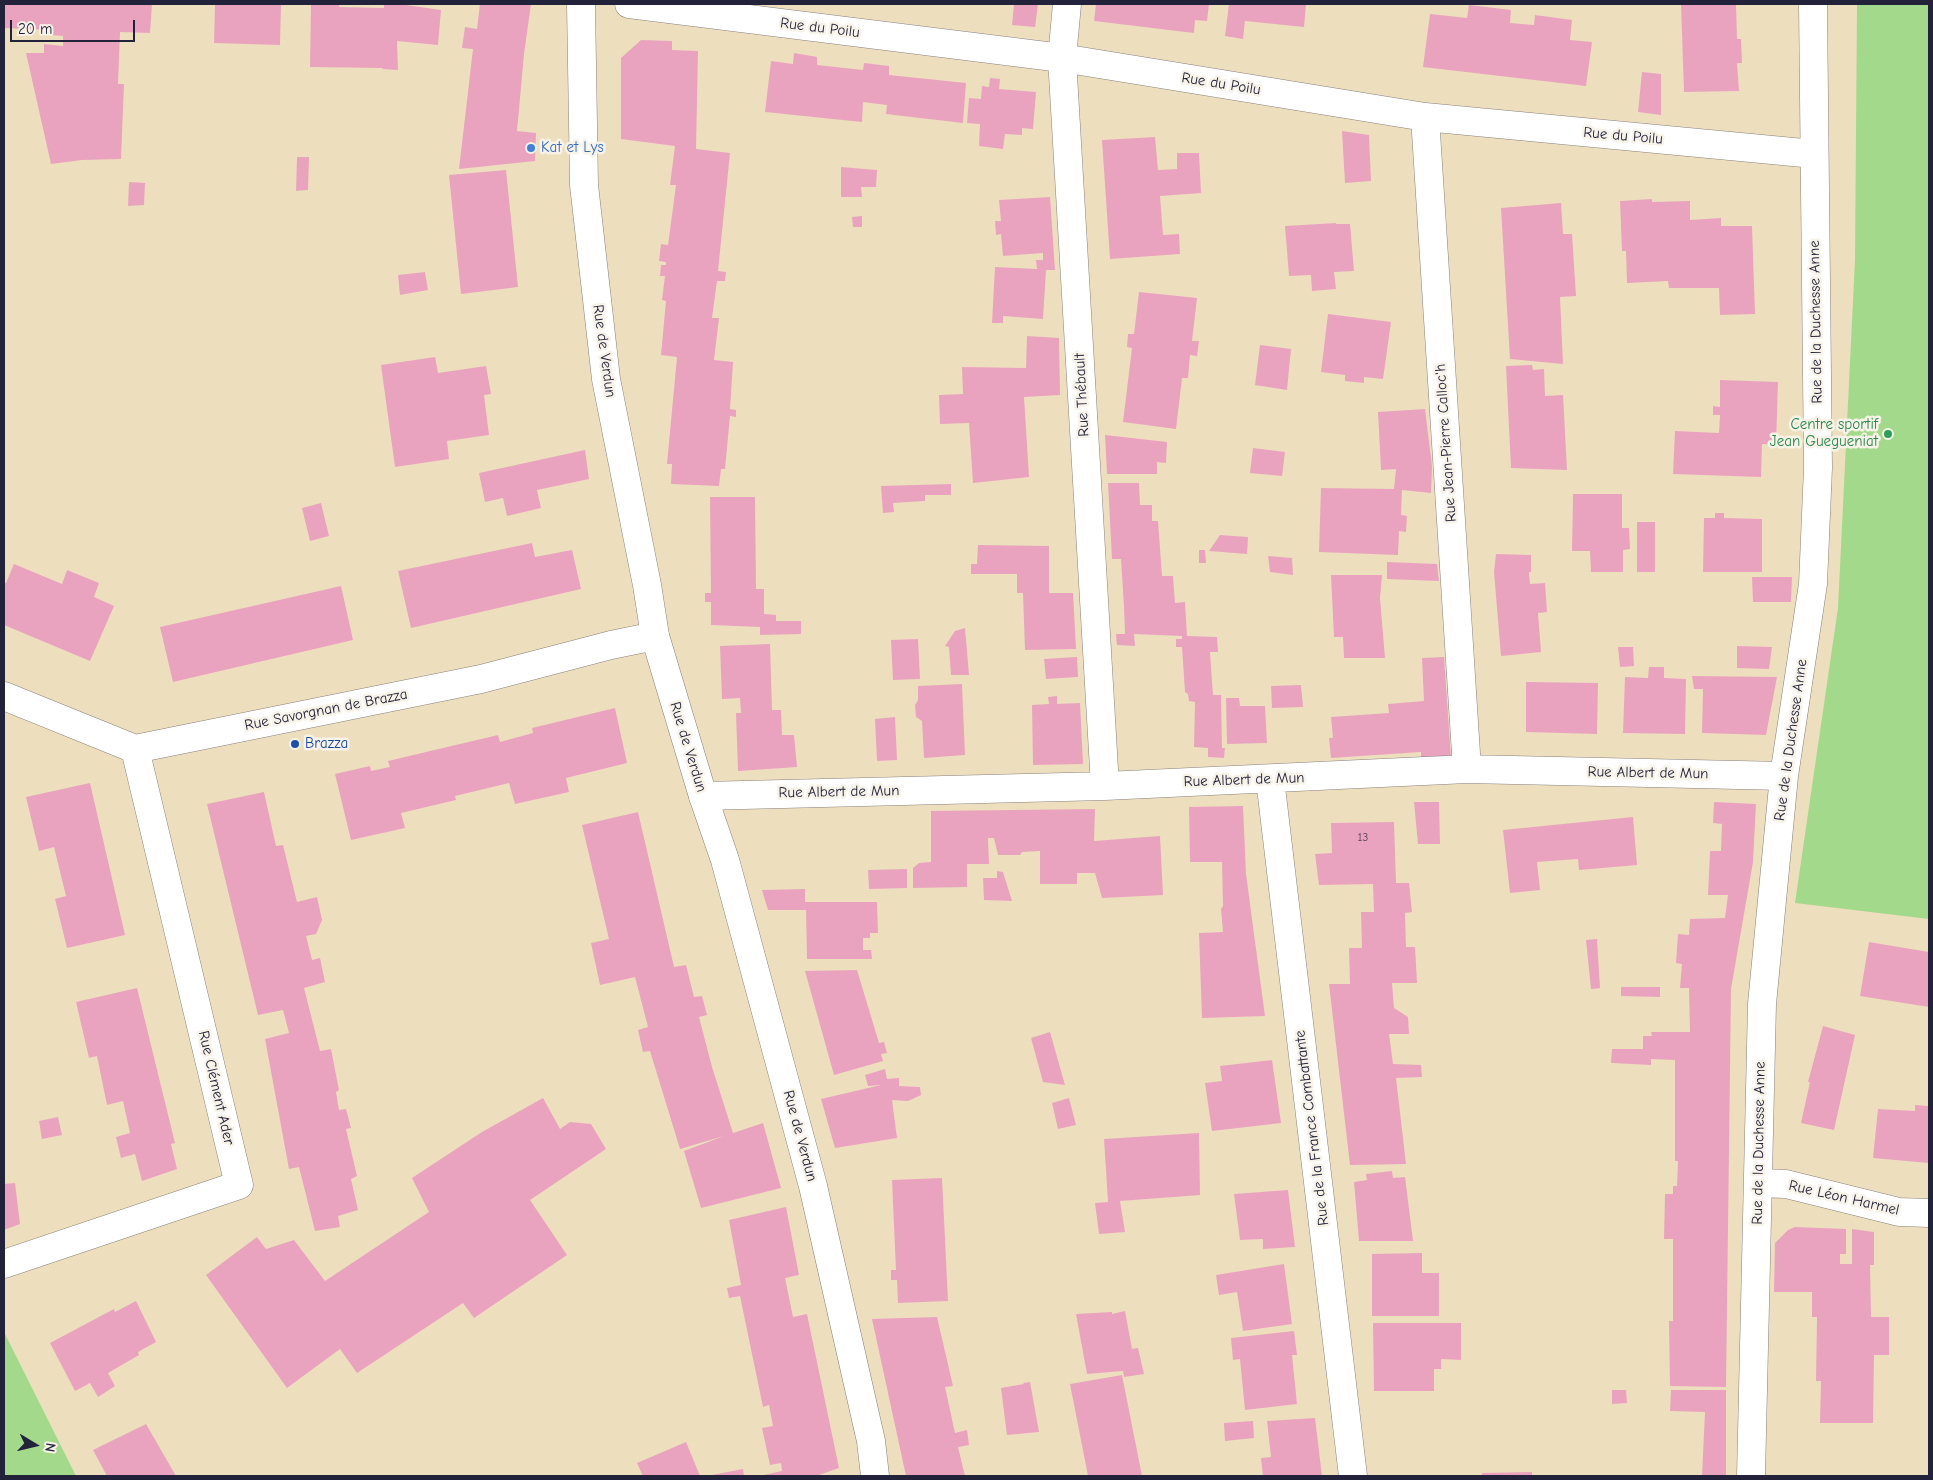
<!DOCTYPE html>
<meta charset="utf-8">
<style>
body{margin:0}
#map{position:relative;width:1933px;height:1480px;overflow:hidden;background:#eddfbe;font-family:"Comic Neue",sans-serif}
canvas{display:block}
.frame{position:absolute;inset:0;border:5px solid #22223b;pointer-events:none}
.north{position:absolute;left:10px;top:1420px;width:50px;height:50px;-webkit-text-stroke:4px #f7f3e8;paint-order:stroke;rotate:99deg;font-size:14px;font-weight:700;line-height:20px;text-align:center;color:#22223b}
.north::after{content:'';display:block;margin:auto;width:18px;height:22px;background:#22223b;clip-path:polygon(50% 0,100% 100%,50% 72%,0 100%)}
.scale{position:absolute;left:10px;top:20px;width:125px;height:22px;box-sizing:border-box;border:2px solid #22223b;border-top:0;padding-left:6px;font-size:15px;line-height:18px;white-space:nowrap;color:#22223b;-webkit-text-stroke:4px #f7f3e8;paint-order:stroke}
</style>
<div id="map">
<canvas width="1933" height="1480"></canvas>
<div class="frame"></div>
<div class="north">N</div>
<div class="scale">20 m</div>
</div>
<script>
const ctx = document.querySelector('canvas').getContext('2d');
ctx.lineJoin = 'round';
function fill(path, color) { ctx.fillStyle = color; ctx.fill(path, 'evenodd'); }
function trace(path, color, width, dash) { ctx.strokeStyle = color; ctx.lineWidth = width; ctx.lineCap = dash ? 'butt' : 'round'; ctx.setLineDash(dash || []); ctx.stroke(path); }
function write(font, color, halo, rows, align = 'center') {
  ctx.font = font + ' "Comic Neue",sans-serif'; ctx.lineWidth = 5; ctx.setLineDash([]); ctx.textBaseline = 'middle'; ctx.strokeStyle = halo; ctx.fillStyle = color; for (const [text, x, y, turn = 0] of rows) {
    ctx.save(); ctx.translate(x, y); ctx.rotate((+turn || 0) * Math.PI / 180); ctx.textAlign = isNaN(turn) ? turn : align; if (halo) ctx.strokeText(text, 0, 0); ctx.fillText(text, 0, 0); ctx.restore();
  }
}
fill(new Path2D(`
 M 1857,4 L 1929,4 L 1929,919 L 1795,903 L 1838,608 L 1855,260 Z
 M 4,1332 L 76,1476 L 4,1476 Z`), '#a3d98b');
fill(new Path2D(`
 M 4,4 L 152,4 L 150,33 L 120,32 L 118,84 L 124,84 L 121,159 L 82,160 L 51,164 L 26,53 L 44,53 L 44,44 L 63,46 L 63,36 L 51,35 L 51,30 L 4,28 Z
 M 215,4 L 281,4 L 280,45 L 214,43 Z
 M 311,4 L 339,4 L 339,7 L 384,8 L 384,4 L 399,4 L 441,10 L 438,45 L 397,41 L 398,70 L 382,69 L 383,68 L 310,67 Z
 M 480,4 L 531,4 L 524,54 L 517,131 L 536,133 L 535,161 L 459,169 L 473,49 L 462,48 L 465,27 L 477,29 Z
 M 1014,4 L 1038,4 L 1035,27 L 1012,25 Z
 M 1096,4 L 1209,4 L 1207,21 L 1195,20 L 1194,33 L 1094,21 Z
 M 1229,4 L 1306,4 L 1304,27 L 1245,21 L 1243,39 L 1225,36 Z
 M 1681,4 L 1736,4 L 1737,39 L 1741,39 L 1742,63 L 1737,63 L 1739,91 L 1684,92 Z
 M 1469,5 L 1511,10 L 1510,23 L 1534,25 L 1535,15 L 1572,20 L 1570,40 L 1592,42 L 1586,86 L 1423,67 L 1430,14 L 1467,18 Z
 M 641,40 L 672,41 L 672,50 L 698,51 L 696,149 L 730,153 L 718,271 L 726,272 L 725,281 L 717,281 L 712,318 L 719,318 L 714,360 L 733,362 L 730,409 L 736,410 L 736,417 L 730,416 L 725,469 L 721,469 L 719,486 L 671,484 L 672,464 L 667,464 L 677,357 L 661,355 L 666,301 L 662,300 L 665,276 L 660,276 L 661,265 L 666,265 L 666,262 L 659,261 L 661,244 L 668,245 L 669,238 L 676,185 L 670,185 L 675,146 L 621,139 L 621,58 Z
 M 794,53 L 817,57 L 817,65 L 863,70 L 864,63 L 889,66 L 889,75 L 966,83 L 963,123 L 886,114 L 887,105 L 863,102 L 862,122 L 765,112 L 771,61 L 793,64 Z
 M 1642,72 L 1661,74 L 1661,115 L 1638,112 Z
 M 990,78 L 1000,79 L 999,89 L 1036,92 L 1033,129 L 1022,128 L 1022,135 L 1005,134 L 1003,149 L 979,146 L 980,124 L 967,123 L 969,98 L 981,99 L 982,86 L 989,87 Z
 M 1342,131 L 1369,135 L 1371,181 L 1345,183 Z
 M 1155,137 L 1158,170 L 1177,169 L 1177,153 L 1199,153 L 1201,193 L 1160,196 L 1163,235 L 1179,234 L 1180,254 L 1110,259 L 1102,140 Z
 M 297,157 L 309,157 L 308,190 L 296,191 Z
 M 841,167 L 877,170 L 876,187 L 861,187 L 862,197 L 841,197 Z
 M 506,170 L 518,287 L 461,294 L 449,175 Z
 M 129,182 L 145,183 L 144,205 L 128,206 Z
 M 1050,197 L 1055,270 L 1046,270 L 1043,319 L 1003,316 L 1003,323 L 992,323 L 995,267 L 1037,269 L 1036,260 L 1043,260 L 1043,253 L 1003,256 L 1001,234 L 996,235 L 995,221 L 1001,221 L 999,200 Z
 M 1652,199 L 1652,202 L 1690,201 L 1690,220 L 1721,218 L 1721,226 L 1752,226 L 1755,314 L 1720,315 L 1719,288 L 1669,288 L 1668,281 L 1627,283 L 1626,251 L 1622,251 L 1620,201 Z
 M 1561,203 L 1563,234 L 1572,234 L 1576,296 L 1560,297 L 1563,364 L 1510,359 L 1501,208 Z
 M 862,216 L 862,227 L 853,227 L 852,217 Z
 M 1336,223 L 1336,224 L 1350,224 L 1354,271 L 1334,272 L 1336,289 L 1312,291 L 1311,275 L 1289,276 L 1285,226 Z
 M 425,272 L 428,290 L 400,295 L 398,275 Z
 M 1139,292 L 1197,298 L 1192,341 L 1199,341 L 1197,356 L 1190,355 L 1188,378 L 1182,378 L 1176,429 L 1123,422 L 1132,348 L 1127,347 L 1128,334 L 1134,334 Z
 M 1328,314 L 1391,322 L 1383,379 L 1364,377 L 1364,383 L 1345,381 L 1345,375 L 1321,372 Z
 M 1027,336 L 1059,338 L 1060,395 L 1024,397 L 1029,477 L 973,483 L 969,423 L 940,424 L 939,395 L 963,394 L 962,367 L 1026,368 Z
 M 1260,345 L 1291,349 L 1287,390 L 1255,385 Z
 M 435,357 L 438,373 L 486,366 L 491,394 L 484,395 L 489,435 L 447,441 L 449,459 L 395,467 L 381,365 Z
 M 1532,365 L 1533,370 L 1544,369 L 1545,396 L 1563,395 L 1567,470 L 1511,468 L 1506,366 Z
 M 1720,380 L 1778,382 L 1776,445 L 1762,444 L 1761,477 L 1673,474 L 1675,431 L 1719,433 L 1720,415 L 1713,415 L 1713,406 L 1720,407 Z
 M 1425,409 L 1432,466 L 1431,493 L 1402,490 L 1401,515 L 1407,516 L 1406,532 L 1399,531 L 1398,555 L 1319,552 L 1321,488 L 1394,489 L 1396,469 L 1381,470 L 1378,412 Z
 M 1105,435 L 1167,442 L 1166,463 L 1157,462 L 1157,474 L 1107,474 Z
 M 1253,448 L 1285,452 L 1282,476 L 1250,473 Z
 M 585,450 L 589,479 L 537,490 L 541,508 L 507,516 L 503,498 L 485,502 L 479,473 Z
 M 1108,483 L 1139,483 L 1140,505 L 1152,505 L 1152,521 L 1158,521 L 1162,576 L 1173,576 L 1175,603 L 1185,602 L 1187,636 L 1217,637 L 1218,652 L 1210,652 L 1213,695 L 1221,695 L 1222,748 L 1225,748 L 1224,758 L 1208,757 L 1208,748 L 1194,747 L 1195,702 L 1189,701 L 1188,694 L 1185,692 L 1182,647 L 1176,647 L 1176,639 L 1182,639 L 1182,636 L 1134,634 L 1135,646 L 1117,645 L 1116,634 L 1125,634 L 1124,607 L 1121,559 L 1112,559 Z
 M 951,484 L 951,495 L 925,495 L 925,501 L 893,503 L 894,512 L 883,513 L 881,486 Z
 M 1573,494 L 1622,494 L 1622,528 L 1629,528 L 1630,549 L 1623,550 L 1623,572 L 1591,572 L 1590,551 L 1572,551 Z
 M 710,497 L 755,497 L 756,589 L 764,589 L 764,614 L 776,615 L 776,621 L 801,621 L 801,634 L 760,635 L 760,627 L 711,625 L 711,602 L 705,602 L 705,593 L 711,593 Z
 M 321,503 L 329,536 L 310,541 L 302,508 Z
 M 1715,513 L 1724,513 L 1724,518 L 1762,519 L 1762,572 L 1703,572 L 1704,518 L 1715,518 Z
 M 1637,522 L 1655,522 L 1655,572 L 1637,572 Z
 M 1220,535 L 1248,537 L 1247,554 L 1209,551 Z
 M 532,543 L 535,557 L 572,550 L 581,589 L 411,628 L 398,571 Z
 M 978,545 L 1049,546 L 1049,593 L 1073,593 L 1076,649 L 1025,650 L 1023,593 L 1017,593 L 1017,574 L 971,574 L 971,564 L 977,564 Z
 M 1199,550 L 1205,550 L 1206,563 L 1199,563 Z
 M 1496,554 L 1531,555 L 1531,572 L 1529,572 L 1530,584 L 1545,583 L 1547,612 L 1538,613 L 1541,652 L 1501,656 L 1494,572 Z
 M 1268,556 L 1292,558 L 1293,575 L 1270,572 Z
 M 1387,562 L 1437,564 L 1439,581 L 1387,579 Z
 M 14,564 L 62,584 L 67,570 L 99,583 L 94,597 L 114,606 L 90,661 L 4,625 L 4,583 L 6,583 Z
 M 1331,575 L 1382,575 L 1380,598 L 1385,658 L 1344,658 L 1343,637 L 1334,637 Z
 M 1752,577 L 1792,577 L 1791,602 L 1753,602 Z
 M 341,586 L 353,640 L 173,682 L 160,627 Z
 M 965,628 L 969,675 L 951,675 L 949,647 L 945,646 L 955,631 Z
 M 918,639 L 920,679 L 893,680 L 891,640 Z
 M 770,644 L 772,710 L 781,710 L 782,735 L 794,735 L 797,767 L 738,771 L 736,713 L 741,713 L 740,698 L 722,699 L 720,646 Z
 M 1737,646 L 1772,647 L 1769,669 L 1737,668 Z
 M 1618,647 L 1633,647 L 1634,666 L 1620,667 Z
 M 1077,657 L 1078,677 L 1046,679 L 1044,659 Z
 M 1444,657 L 1451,758 L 1421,759 L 1421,752 L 1331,758 L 1329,738 L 1333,738 L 1331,717 L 1389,713 L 1388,704 L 1424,701 L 1422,658 Z
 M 1649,667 L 1664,667 L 1664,678 L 1686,679 L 1685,734 L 1623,733 L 1625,677 L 1648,678 Z
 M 1692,676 L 1777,677 L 1766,735 L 1702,733 L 1703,689 L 1694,689 Z
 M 1526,682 L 1598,683 L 1597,734 L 1526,732 Z
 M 962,684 L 965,755 L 924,758 L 922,721 L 916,717 L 915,705 L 918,700 L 918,686 Z
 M 1301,685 L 1303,707 L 1272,708 L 1271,686 Z
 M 1057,696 L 1057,704 L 1080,703 L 1083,764 L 1033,765 L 1032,705 L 1049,704 L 1048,697 Z
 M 1226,698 L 1239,698 L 1240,706 L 1265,706 L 1267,743 L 1227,744 Z
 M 615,708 L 627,763 L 566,778 L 569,792 L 515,804 L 509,783 L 455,796 L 456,800 L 401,813 L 405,828 L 351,840 L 335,774 L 370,766 L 371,771 L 390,767 L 388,761 L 498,735 L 500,742 L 533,733 L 532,728 Z
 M 895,717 L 897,760 L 877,761 L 875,719 Z
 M 90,783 L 125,935 L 67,948 L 55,899 L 66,896 L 54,847 L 39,851 L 26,797 Z
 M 264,792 L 276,846 L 283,845 L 297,902 L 317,897 L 322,920 L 316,934 L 306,936 L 312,960 L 320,958 L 325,982 L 304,988 L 320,1051 L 331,1049 L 339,1090 L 336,1092 L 339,1110 L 346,1109 L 351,1128 L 346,1129 L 357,1176 L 351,1179 L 358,1210 L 338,1216 L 340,1227 L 315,1231 L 299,1167 L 289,1169 L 265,1039 L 289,1033 L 283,1010 L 258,1015 L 207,804 Z
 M 1414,802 L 1439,802 L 1440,844 L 1418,844 Z
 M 1714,802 L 1756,804 L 1753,862 L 1731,989 L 1726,1387 L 1670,1386 L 1669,1321 L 1673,1321 L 1673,1239 L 1664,1239 L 1665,1194 L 1673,1194 L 1673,1186 L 1677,1186 L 1678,1161 L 1675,1161 L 1675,1060 L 1651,1059 L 1651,1065 L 1611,1063 L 1612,1049 L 1643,1049 L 1643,1036 L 1652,1036 L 1651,1032 L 1690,1032 L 1689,988 L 1680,988 L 1682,964 L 1676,963 L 1678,934 L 1689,935 L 1690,919 L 1725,918 L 1728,895 L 1708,895 L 1710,851 L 1721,851 L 1722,824 L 1713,823 Z
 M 1243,806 L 1246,874 L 1265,1016 L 1202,1018 L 1199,933 L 1223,932 L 1221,909 L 1223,906 L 1222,862 L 1190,862 L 1189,807 Z
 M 1095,809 L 1094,841 L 1160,836 L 1163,895 L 1102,898 L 1095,873 L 1077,873 L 1077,884 L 1040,884 L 1040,851 L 1022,852 L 1020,855 L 998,855 L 994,838 L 988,838 L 989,864 L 967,864 L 967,887 L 913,888 L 913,868 L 919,863 L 931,862 L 931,811 Z
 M 638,812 L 674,967 L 686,965 L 694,997 L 702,996 L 707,1015 L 699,1017 L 712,1067 L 733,1133 L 763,1123 L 781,1188 L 701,1208 L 684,1151 L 724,1136 L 680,1149 L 650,1051 L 643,1052 L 638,1030 L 648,1027 L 635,977 L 600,985 L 591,943 L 609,939 L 582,825 Z
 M 1633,817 L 1637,865 L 1579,870 L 1578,859 L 1537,862 L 1540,890 L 1510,893 L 1503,830 Z
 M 1394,822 L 1396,883 L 1409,883 L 1412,912 L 1405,913 L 1406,947 L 1415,947 L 1417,983 L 1392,983 L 1394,1008 L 1408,1017 L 1409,1034 L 1389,1034 L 1393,1064 L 1421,1065 L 1422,1077 L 1396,1078 L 1406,1164 L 1350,1165 L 1329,984 L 1350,984 L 1349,948 L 1362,948 L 1361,912 L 1374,912 L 1373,884 L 1319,885 L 1315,854 L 1332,853 L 1331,823 Z
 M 907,869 L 907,888 L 869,889 L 868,870 Z
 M 997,871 L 1003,872 L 1012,901 L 984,900 L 983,878 L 997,878 Z
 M 805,889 L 805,902 L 877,902 L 878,933 L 870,933 L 870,938 L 863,938 L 863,950 L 871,950 L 872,959 L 807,959 L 806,910 L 768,910 L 762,890 Z
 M 1597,939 L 1600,988 L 1591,989 L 1586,940 Z
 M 1869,942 L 1929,952 L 1929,1007 L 1860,996 Z
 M 857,970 L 879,1043 L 884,1042 L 887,1053 L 881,1054 L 883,1061 L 834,1075 L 805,971 Z
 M 1621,987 L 1660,987 L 1660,997 L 1621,996 Z
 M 137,988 L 175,1143 L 171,1144 L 177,1169 L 142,1181 L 135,1154 L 121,1158 L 116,1137 L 130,1133 L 123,1101 L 107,1105 L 97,1056 L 89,1058 L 76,1002 Z
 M 1823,1026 L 1855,1035 L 1834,1130 L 1801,1123 L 1810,1082 L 1808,1082 Z
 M 1050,1032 L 1065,1085 L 1043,1082 L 1031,1038 Z
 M 1272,1060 L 1281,1123 L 1212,1131 L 1205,1083 L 1222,1081 L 1220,1066 Z
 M 885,1069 L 887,1079 L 899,1078 L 899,1086 L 920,1087 L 921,1095 L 908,1101 L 892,1100 L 897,1138 L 835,1148 L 821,1099 L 881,1085 L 868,1086 L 865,1075 Z
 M 543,1098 L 560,1129 L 570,1122 L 591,1124 L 606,1149 L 530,1200 L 567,1255 L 474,1318 L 463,1303 L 357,1373 L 340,1349 L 287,1388 L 206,1275 L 257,1237 L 266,1249 L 294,1240 L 325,1281 L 429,1212 L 412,1178 L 482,1132 Z
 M 1069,1098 L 1076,1125 L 1058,1129 L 1052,1103 Z
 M 1915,1105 L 1928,1106 L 1929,1163 L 1873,1158 L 1878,1109 L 1915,1111 Z
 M 58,1117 L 62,1135 L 42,1139 L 39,1121 Z
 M 1199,1133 L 1200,1195 L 1120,1201 L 1125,1232 L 1099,1234 L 1095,1203 L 1108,1202 L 1104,1139 Z
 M 1392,1171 L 1393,1178 L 1405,1177 L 1413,1241 L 1359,1241 L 1354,1182 L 1367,1180 L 1366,1174 Z
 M 942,1178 L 948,1301 L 898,1303 L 897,1280 L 891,1280 L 891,1270 L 896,1270 L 892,1180 Z
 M 15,1183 L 20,1224 L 4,1230 L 4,1184 Z
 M 1288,1190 L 1295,1247 L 1263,1249 L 1263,1239 L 1240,1240 L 1234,1194 Z
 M 786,1207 L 799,1275 L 785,1278 L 793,1317 L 807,1314 L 839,1468 L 816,1476 L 759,1476 L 782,1471 L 781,1463 L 770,1465 L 762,1428 L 773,1426 L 769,1405 L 763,1407 L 740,1296 L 729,1298 L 727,1288 L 741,1285 L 729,1220 Z
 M 1795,1227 L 1846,1229 L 1846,1254 L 1840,1254 L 1840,1264 L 1852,1264 L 1852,1229 L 1874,1232 L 1874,1265 L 1870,1265 L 1871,1317 L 1889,1317 L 1889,1355 L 1874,1355 L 1873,1423 L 1820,1423 L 1821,1381 L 1816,1381 L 1817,1317 L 1812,1317 L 1812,1292 L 1774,1292 L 1775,1243 L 1788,1230 Z
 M 1422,1253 L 1422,1273 L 1439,1273 L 1439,1316 L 1372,1316 L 1372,1254 Z
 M 1284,1264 L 1292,1324 L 1243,1331 L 1237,1292 L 1219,1295 L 1216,1275 Z
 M 136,1301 L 156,1342 L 138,1352 L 139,1355 L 108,1373 L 115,1386 L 98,1397 L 90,1383 L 75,1391 L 50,1343 L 114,1309 L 115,1312 Z
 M 1125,1311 L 1132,1349 L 1138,1348 L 1144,1374 L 1124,1377 L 1123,1371 L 1087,1374 L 1076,1314 L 1112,1312 L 1112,1314 Z
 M 937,1317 L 953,1386 L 945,1387 L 955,1433 L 967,1430 L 969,1445 L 958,1447 L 965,1476 L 906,1476 L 872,1319 Z
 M 1373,1323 L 1461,1323 L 1461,1360 L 1441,1359 L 1441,1369 L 1434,1369 L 1434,1391 L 1374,1391 Z
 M 1294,1331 L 1297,1355 L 1292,1355 L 1297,1404 L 1245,1410 L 1240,1359 L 1233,1360 L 1231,1338 Z
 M 1122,1375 L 1142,1476 L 1088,1476 L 1070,1384 Z
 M 1030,1382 L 1039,1432 L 1007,1435 L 1001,1388 L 1024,1384 L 1023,1383 Z
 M 1612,1390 L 1626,1390 L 1627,1403 L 1612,1404 Z
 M 1671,1390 L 1726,1390 L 1726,1476 L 1702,1476 L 1705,1412 L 1670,1411 Z
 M 1315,1418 L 1322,1476 L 1263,1476 L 1261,1458 L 1271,1457 L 1267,1421 Z
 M 1253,1421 L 1254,1438 L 1225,1441 L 1224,1423 Z
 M 146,1424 L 176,1476 L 107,1476 L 93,1450 Z
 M 686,1442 L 700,1476 L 643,1476 L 637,1463 Z
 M 743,1469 L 744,1476 L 712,1476 L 712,1475 Z
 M 1532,1472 L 1532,1476 L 1482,1476 L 1482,1473 Z`), '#eaa3bf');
const minor = new Path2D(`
 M 629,4 L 1062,58 L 1425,117 L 1814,154
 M 1067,4 L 1062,58 L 1105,786
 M 1425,117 L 1467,769
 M 4,696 L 135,749 L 481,679 L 611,645 L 655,636
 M 1270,779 L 1353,1476
 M 703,796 L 1105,786 L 1467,769 L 1784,776
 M 1758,1183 L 1786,1184 L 1899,1212 L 1929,1213
 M 4,1264 L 239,1185 L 135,749
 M 1751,1476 L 1762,1004 L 1784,776 L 1813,584 L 1818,468 L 1813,4`);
const tertiary = new Path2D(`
 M 581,4 L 584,185 L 606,379 L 647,585 L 655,636 L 703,796 L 725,860 L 813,1186 L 871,1441 L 875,1476`);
trace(minor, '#88807c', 29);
trace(tertiary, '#88807c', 29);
trace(minor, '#fff', 28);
trace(tertiary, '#fff', 28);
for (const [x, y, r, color] of [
 [531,148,5,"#3f7fe0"],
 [1888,434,5,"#2e9e5b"],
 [295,744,5,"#1a4fb4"]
]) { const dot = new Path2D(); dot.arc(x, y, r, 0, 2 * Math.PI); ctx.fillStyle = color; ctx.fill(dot); trace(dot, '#f7f3e8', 2); }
write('12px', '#54425c', null, [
 ["13",1363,838]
]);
write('15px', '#22223b', '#f7f3e8', [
 ["Rue du Poilu",820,28,7],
 ["Rue du Poilu",1221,84,9],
 ["Rue du Poilu",1623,136,5],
 ["Rue de la Duchesse Anne",1816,322,-91],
 ["Rue de Verdun",604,351,82],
 ["Rue Thébault",1082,395,-93],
 ["Rue Jean-Pierre Calloc'h",1446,443,-94],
 ["Rue Savorgnan de Brazza",326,710,-11],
 ["Rue de la Duchesse Anne",1791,740,-82],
 ["Rue de Verdun",688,747,73],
 ["Rue Albert de Mun",1648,773,1],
 ["Rue Albert de Mun",1244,780,-2],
 ["Rue Albert de Mun",839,792,-1],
 ["Rue Clément Ader",216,1088,77],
 ["Rue de la France Combattante",1312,1128,-97],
 ["Rue de Verdun",800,1136,75],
 ["Rue de la Duchesse Anne",1759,1143,-89],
 ["Rue Léon Harmel",1844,1198,13]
]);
write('15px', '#366cbe', '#f7f3e8', [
 ["Kat et Lys",541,148]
], 'left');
write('15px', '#27864d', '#f7f3e8', [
 ["Centre sportif",1878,425],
 ["Jean Guegueniat",1878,442]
], 'right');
write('15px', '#164399', '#f7f3e8', [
 ["Brazza",305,744]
], 'left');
</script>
